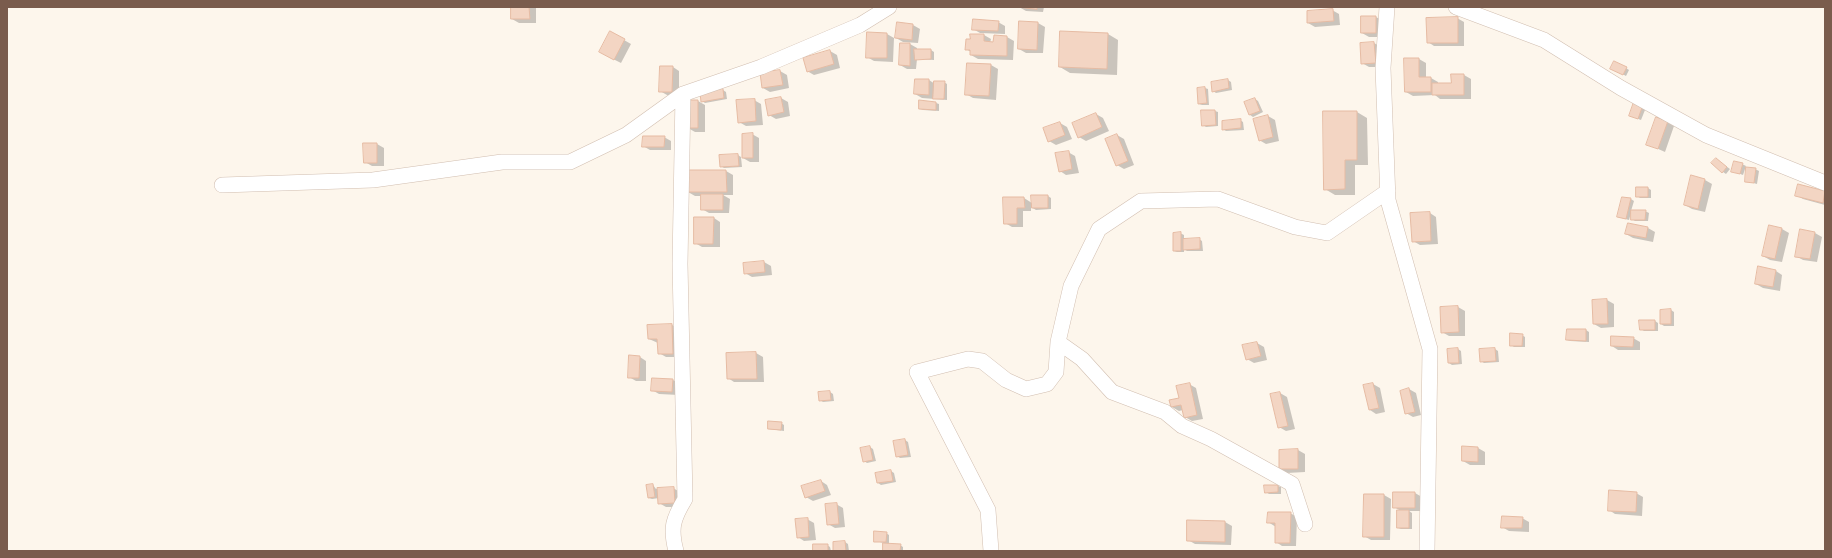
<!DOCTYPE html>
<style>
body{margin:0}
#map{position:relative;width:1832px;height:558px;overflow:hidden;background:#fdf6ec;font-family:Signika,sans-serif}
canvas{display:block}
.frame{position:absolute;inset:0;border:8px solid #7a5c4d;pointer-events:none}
</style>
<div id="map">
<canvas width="1832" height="558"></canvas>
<div class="frame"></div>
</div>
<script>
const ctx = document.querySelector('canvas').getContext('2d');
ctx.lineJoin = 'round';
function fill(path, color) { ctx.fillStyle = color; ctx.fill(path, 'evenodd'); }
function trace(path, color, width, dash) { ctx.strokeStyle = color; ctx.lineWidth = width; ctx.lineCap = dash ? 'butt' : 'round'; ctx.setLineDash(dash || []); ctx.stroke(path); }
fill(new Path2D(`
 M 512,7 L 536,7 L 536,23 L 519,23 L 512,19 Z
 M 1019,7 L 1044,7 L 1043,12 L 1026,11 Z
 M 1332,10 L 1339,14 L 1340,25 L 1315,27 L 1308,23 Z
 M 1376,17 L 1383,21 L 1383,37 L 1369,37 L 1362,33 Z
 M 1457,18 L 1464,22 L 1464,46 L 1434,46 L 1428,42 Z
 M 998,22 L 1005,26 L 1005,34 L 980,33 L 973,29 Z
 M 1038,23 L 1045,27 L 1043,53 L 1026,53 L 1019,49 Z
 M 913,25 L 920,29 L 918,43 L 903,42 L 896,38 Z
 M 887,34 L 894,38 L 893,62 L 874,61 L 867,57 Z
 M 1108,34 L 1118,40 L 1117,75 L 1070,73 L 1060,67 Z
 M 984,35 L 991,39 L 990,43 L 994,43 L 995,36 L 1007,37 L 1014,41 L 1013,60 L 978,59 L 971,55 L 971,52 L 966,49 Z
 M 624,40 L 631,44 L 621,63 L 607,56 Z
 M 1374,43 L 1381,47 L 1382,67 L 1369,67 L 1362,63 L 1361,44 Z
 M 900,44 L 910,44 L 917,48 L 917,50 L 931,50 L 934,52 L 934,60 L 917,59 L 916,69 L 907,69 L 900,65 Z
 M 830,51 L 837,55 L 840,68 L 814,75 L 807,71 Z
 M 1419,59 L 1426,63 L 1426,78 L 1431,78 L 1438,82 L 1438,84 L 1452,84 L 1464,75 L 1471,79 L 1471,99 L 1440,99 L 1435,95 L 1413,96 L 1406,92 Z
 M 968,64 L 991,65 L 998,69 L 996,100 L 973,98 L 966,94 Z
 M 673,67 L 679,71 L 679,96 L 667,95 L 660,91 Z
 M 1626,68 L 1629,70 L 1626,76 L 1615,70 Z
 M 780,71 L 787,75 L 789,88 L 770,92 L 763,88 Z
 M 916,80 L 929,80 L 935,84 L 944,82 L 947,84 L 947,100 L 922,98 L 915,94 Z
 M 1228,80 L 1231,82 L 1232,90 L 1216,93 L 1213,91 Z
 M 1205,88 L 1208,89 L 1209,105 L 1202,105 L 1199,104 Z
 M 723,90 L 726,92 L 727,99 L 705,103 L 702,101 Z
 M 781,98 L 788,102 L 790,116 L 776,119 L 769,115 Z
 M 1255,99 L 1258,101 L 1263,112 L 1253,117 L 1250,115 L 1245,103 Z
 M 754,100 L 761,104 L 763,125 L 746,126 L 739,122 Z
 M 688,101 L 698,101 L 705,105 L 705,132 L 695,132 L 688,128 Z
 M 936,103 L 939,104 L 939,111 L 923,110 L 920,109 Z
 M 1647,105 L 1641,120 L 1630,116 Z
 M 1215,111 L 1218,112 L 1218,126 L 1206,127 L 1203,125 Z
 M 1357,112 L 1367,118 L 1368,165 L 1355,165 L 1355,195 L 1335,195 L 1325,189 Z
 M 1096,114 L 1103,118 L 1109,131 L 1086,141 L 1079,137 Z
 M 1268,116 L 1275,120 L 1279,141 L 1266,144 L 1259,140 Z
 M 1240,120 L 1243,122 L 1244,130 L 1226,131 L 1223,129 Z
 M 1667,122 L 1674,126 L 1665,152 L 1647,144 Z
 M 1060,123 L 1067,127 L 1072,139 L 1056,145 L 1049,141 Z
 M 752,134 L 759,138 L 759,162 L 750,162 L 743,158 Z
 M 1117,135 L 1124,139 L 1134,165 L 1124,169 L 1117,165 Z
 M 664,137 L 671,141 L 671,150 L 650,150 L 643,146 Z
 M 377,144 L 384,148 L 384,166 L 372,166 L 365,162 Z
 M 1068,152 L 1075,156 L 1079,173 L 1066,175 L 1060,171 Z
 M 738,155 L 741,157 L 742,167 L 724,168 L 721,166 Z
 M 1716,159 L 1730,169 L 1726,174 L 1723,172 Z
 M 1742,164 L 1746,166 L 1743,175 L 1732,171 Z
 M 1755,169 L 1759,171 L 1757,184 L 1746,181 Z
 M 688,171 L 726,171 L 733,175 L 733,195 L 723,195 L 730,199 L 729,213 L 709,213 L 702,209 L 702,196 L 695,196 L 688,192 Z
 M 1692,176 L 1705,180 L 1712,184 L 1705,212 L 1692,209 L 1685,205 Z
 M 1799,186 L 1825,192 L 1825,205 L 1803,199 L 1797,195 Z
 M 1648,188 L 1651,190 L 1651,198 L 1640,198 L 1637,196 Z
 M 1048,196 L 1051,198 L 1051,209 L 1036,210 L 1031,207 L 1031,211 L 1023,211 L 1023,227 L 1012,227 L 1005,223 L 1004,198 L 1024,198 L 1032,203 Z
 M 1631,199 L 1634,201 L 1631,211 L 1645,211 L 1649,213 L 1648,221 L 1635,221 L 1632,219 L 1631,213 L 1629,220 L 1618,217 Z
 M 1430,213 L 1436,217 L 1438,244 L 1420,245 L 1413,241 Z
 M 714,218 L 720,222 L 720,247 L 702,247 L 695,243 Z
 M 1628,224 L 1648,228 L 1655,232 L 1653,242 L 1633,238 L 1626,234 Z
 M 1770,226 L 1782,229 L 1789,233 L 1782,262 L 1770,260 L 1763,256 Z
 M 1180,233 L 1184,235 L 1184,240 L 1199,239 L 1202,241 L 1203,251 L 1187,251 L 1184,249 L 1184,252 L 1177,252 L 1174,251 Z
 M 1815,233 L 1822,237 L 1817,262 L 1803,260 L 1796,256 Z
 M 764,262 L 771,266 L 772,275 L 752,277 L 745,273 Z
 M 1776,271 L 1782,275 L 1780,291 L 1763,288 L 1756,284 Z
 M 1607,300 L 1614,304 L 1614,327 L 1601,328 L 1594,324 Z
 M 1458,307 L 1465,311 L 1465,336 L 1449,336 L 1442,332 Z
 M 1671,310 L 1674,312 L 1674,326 L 1664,326 L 1661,324 Z
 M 1655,321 L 1658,323 L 1658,331 L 1644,331 L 1641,329 Z
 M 672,325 L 679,329 L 680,357 L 666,357 L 659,353 L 658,343 L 649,339 Z
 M 1586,330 L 1589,332 L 1589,342 L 1570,341 L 1567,340 Z
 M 1522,335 L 1525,337 L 1525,347 L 1514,347 L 1511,345 Z
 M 1633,338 L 1640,342 L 1640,350 L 1618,350 L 1612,346 Z
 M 1257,343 L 1264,347 L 1267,360 L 1254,363 L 1247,359 Z
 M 1458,349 L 1461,351 L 1462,364 L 1452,365 L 1449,363 Z
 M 1495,349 L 1498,351 L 1499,362 L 1484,363 L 1481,361 Z
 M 756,353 L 763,357 L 764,382 L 734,382 L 728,378 L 727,354 Z
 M 640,357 L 646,361 L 646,381 L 636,381 L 629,377 Z
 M 673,380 L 680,384 L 679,395 L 659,394 L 652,390 Z
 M 1189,384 L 1196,388 L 1203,419 L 1192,421 L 1185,417 L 1183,410 L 1179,411 L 1172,407 Z
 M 1373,384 L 1380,388 L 1385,412 L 1376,414 L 1370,410 Z
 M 1409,389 L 1416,393 L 1421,415 L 1413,417 L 1406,413 Z
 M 830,392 L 833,394 L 834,401 L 823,402 L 820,400 L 820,393 Z
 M 1280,393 L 1287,397 L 1295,429 L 1286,431 L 1279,427 L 1271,395 Z
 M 781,423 L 784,425 L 784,431 L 769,429 Z
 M 905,440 L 908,442 L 911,457 L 900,458 L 897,456 Z
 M 870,447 L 873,449 L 876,461 L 867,463 L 864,461 L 861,449 Z
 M 1463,447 L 1478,448 L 1485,452 L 1485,465 L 1470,465 L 1463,461 Z
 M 1298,450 L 1305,454 L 1305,472 L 1287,473 L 1280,469 Z
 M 891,471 L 894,473 L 896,482 L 881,485 L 878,483 Z
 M 821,481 L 827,485 L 831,495 L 813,501 L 806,497 Z
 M 653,485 L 656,489 L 673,488 L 680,492 L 681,507 L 666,507 L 659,503 L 659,498 L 652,499 L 649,498 Z
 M 1265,486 L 1278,486 L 1281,487 L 1281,494 L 1269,494 L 1266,492 Z
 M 1394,493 L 1415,493 L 1422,497 L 1422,511 L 1409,511 L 1412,513 L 1412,529 L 1401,529 L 1398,528 L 1401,511 L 1394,507 Z
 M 1636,493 L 1643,497 L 1642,516 L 1615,514 L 1609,510 Z
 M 1384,495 L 1391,499 L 1390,540 L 1371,540 L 1364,536 Z
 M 836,504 L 843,508 L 845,527 L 835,528 L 828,524 Z
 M 1290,513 L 1297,517 L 1296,546 L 1282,546 L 1276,542 L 1276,527 L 1268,522 Z
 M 1522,518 L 1529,522 L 1529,532 L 1509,531 L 1502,527 Z
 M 807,519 L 814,523 L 816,540 L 804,541 L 798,537 Z
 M 1225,522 L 1232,526 L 1231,545 L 1195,544 L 1188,540 Z
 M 886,533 L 889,535 L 889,545 L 900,545 L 903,547 L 903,551 L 884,551 L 884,543 L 875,541 Z
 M 845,542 L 848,544 L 849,551 L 834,551 L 834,543 Z
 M 827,545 L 830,547 L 831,551 L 814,551 Z`), '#0003');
const building = new Path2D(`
 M 511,7 L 529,7 L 530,19 L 511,19 Z
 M 1018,7 L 1037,7 L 1037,9 Z
 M 1333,9 L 1334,21 L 1307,23 L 1307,11 Z
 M 1361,16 L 1376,16 L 1376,33 L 1361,33 Z
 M 1458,17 L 1458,43 L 1427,43 L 1426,18 Z
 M 973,19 L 999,21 L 998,31 L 972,30 Z
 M 1019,21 L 1038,22 L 1037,50 L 1018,49 Z
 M 897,22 L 913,24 L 912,40 L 895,38 Z
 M 610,31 L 625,39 L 614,60 L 599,52 Z
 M 1060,31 L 1108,33 L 1107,69 L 1059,67 Z
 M 867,32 L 887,33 L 887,58 L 866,58 Z
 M 970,34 L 984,34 L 984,41 L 993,42 L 994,35 L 1007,36 L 1007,56 L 970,55 L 970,50 L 965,50 L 966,39 L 970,39 Z
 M 1374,42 L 1376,63 L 1361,64 L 1360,43 Z
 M 900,43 L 910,43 L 910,66 L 899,65 Z
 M 914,49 L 931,49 L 931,59 L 915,60 Z
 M 830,50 L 834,64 L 807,72 L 803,58 Z
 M 1404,58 L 1419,58 L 1419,77 L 1431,77 L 1431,92 L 1405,92 Z
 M 1614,61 L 1627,67 L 1623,75 L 1610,69 Z
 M 967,63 L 991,64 L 989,96 L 965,95 Z
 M 660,66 L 673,66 L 672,92 L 659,92 Z
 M 780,70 L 783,85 L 762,88 L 760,73 Z
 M 1451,74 L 1464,74 L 1464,95 L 1432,95 L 1432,83 L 1451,83 Z
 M 915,79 L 929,79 L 929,95 L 914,94 Z
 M 1228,79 L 1229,88 L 1212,92 L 1211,82 Z
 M 934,81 L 945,81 L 944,99 L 933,99 Z
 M 1205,87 L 1207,103 L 1198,104 L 1197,88 Z
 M 723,89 L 724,98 L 701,102 L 700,93 Z
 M 781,97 L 784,112 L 768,116 L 765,100 Z
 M 1255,98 L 1260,111 L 1249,115 L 1244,102 Z
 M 755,99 L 756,121 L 738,123 L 736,100 Z
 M 1635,99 L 1644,102 L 1638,119 L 1629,116 Z
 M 687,100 L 698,100 L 698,128 L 687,128 Z
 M 919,100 L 936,102 L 936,110 L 919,109 Z
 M 1201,110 L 1215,110 L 1216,125 L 1202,126 Z
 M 1323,111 L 1357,111 L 1357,160 L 1345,160 L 1345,189 L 1324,190 Z
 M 1096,113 L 1102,127 L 1078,138 L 1072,123 Z
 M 1268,115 L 1273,137 L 1259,141 L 1253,119 Z
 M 1656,117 L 1668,121 L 1658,149 L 1646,145 Z
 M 1241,119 L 1241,128 L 1222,130 L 1222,121 Z
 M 1060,122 L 1065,135 L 1048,142 L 1043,128 Z
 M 753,133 L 753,158 L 742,158 L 742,134 Z
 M 1117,134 L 1128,161 L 1116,166 L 1105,139 Z
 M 643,136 L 665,136 L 664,147 L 642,147 Z
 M 363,143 L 377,143 L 377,163 L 364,163 Z
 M 1069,151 L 1072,169 L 1059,172 L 1055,153 Z
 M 738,154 L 739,166 L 720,167 L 719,155 Z
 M 1716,158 L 1727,167 L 1722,173 L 1711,163 Z
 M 1734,161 L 1743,163 L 1740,174 L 1731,172 Z
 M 1746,167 L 1756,168 L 1754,183 L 1745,182 Z
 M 687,170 L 726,170 L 727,192 L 687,192 Z
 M 1691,175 L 1705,179 L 1698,209 L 1684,205 Z
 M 1798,184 L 1825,191 L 1823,203 L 1795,196 Z
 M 1636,187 L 1648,187 L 1648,197 L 1636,197 Z
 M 701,194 L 723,194 L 723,210 L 701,210 Z
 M 1031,195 L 1048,195 L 1048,208 L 1032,208 Z
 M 1003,197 L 1024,197 L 1025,208 L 1017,208 L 1017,224 L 1004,224 Z
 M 1622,197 L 1631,198 L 1626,219 L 1617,217 Z
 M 1631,210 L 1646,210 L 1645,220 L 1631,220 Z
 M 1430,212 L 1431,241 L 1412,242 L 1410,213 Z
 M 694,217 L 714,217 L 713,244 L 694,244 Z
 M 1628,223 L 1648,227 L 1646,238 L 1625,234 Z
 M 1769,225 L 1782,228 L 1775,259 L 1762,256 Z
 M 1800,229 L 1815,232 L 1810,259 L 1795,257 Z
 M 1181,232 L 1181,251 L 1173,251 L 1173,233 Z
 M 1200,238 L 1200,249 L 1183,250 L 1183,239 Z
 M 764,261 L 765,272 L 744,274 L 743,263 Z
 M 1758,266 L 1776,270 L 1773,287 L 1755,284 Z
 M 1607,299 L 1608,324 L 1593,324 L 1592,300 Z
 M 1458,306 L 1459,332 L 1441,333 L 1440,307 Z
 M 1671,309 L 1671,324 L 1660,324 L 1660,310 Z
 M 1639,320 L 1655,320 L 1655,330 L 1640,330 Z
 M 672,324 L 673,354 L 658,354 L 657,339 L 648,339 L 647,325 Z
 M 1567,329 L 1586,329 L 1586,341 L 1566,340 Z
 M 1510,333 L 1523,334 L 1522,346 L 1510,346 Z
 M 1611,336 L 1634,337 L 1633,347 L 1611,346 Z
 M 1257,342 L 1261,356 L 1246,360 L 1242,345 Z
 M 1458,348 L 1459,363 L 1448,363 L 1447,349 Z
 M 1495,348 L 1496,361 L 1480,362 L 1479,349 Z
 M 756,352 L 757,379 L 727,379 L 726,353 Z
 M 629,355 L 640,356 L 639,378 L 628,378 Z
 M 652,378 L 673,379 L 672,392 L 651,391 Z
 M 1190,383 L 1197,415 L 1184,418 L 1181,405 L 1171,407 L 1169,400 L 1179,398 L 1176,386 Z
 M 1373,383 L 1379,408 L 1369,410 L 1363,385 Z
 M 1409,388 L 1415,412 L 1405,414 L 1400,391 Z
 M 830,391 L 831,400 L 819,401 L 818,392 Z
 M 1280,392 L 1288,426 L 1278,428 L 1270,394 Z
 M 768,421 L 782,422 L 781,430 L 768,429 Z
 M 905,439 L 908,455 L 896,457 L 893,441 Z
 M 870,446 L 873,460 L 863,462 L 860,448 Z
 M 1462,446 L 1478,447 L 1478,462 L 1462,461 Z
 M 1298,449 L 1298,469 L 1279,469 L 1279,450 Z
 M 891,470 L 893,481 L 877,483 L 875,473 Z
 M 821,480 L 825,491 L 805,498 L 801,486 Z
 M 653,484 L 655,497 L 648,498 L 646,485 Z
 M 1264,485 L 1278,485 L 1278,492 L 1265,493 Z
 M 674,487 L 675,503 L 658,504 L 657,488 Z
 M 1609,490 L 1637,492 L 1636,512 L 1608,511 Z
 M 1393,492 L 1415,492 L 1415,508 L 1393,508 Z
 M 1364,494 L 1384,494 L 1384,537 L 1363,537 Z
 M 837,503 L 839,524 L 827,525 L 825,504 Z
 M 1397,510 L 1409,510 L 1409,528 L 1397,528 Z
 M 1268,512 L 1291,512 L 1290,543 L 1275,543 L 1275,523 L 1267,523 Z
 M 1502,516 L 1523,517 L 1522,528 L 1501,528 Z
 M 808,518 L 809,537 L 797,538 L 795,519 Z
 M 1187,520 L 1225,521 L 1225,542 L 1187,541 Z
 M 874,531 L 887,532 L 886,542 L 874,542 Z
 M 845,541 L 846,551 L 833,551 L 833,542 Z
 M 883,543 L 901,544 L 900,551 L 883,551 Z
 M 813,544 L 828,544 L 828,551 L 813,551 Z`);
fill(building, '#f3d5c3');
trace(building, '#e6bba3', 1);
const minor = new Path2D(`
 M 1387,7 L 1383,68 L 1388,200 L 1430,349 L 1427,551
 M 1456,7 L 1544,40 L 1621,88 L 1706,135 L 1825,183
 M 222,185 L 373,180 L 502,162 L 570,162 L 626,135 L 683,94 L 761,67 L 860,25 L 889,7
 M 1058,342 L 1082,359 L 1112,392 L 1165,412 L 1182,426 L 1211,439 L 1292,484 L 1305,524
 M 676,551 C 670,528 673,519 685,499 L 680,264 L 683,94
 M 991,551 L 988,510 L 917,372 L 968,359 L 982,361 L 1006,380 L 1026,389 L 1047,384 L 1056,372 L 1058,342 L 1071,286 L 1099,229 L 1141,201 L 1218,199 L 1295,227 L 1327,233 L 1388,191`);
trace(minor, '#d1beb0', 16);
trace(minor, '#fff', 15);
</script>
